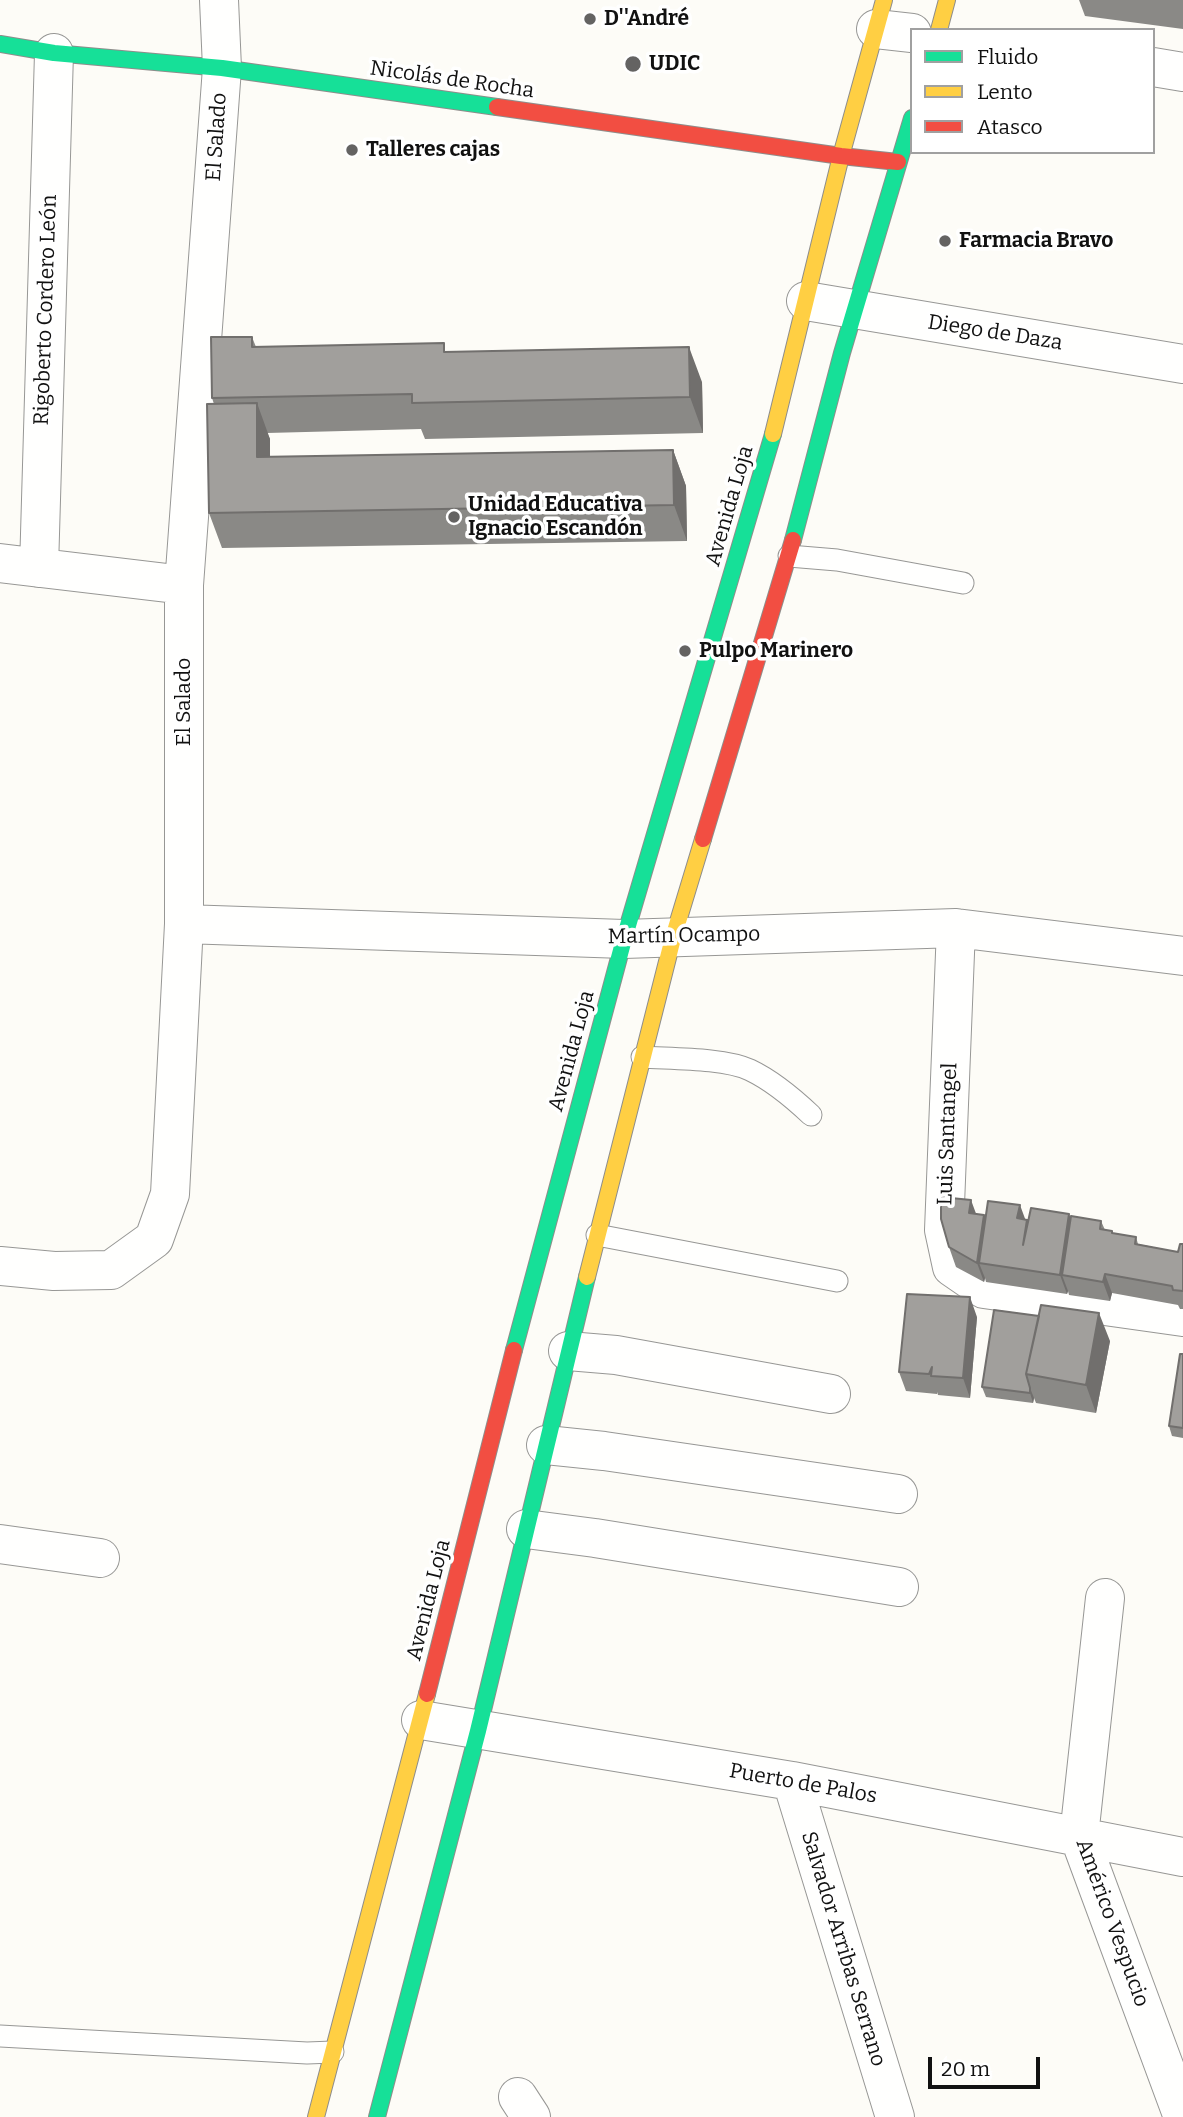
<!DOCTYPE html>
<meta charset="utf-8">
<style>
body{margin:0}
#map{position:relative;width:1183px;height:2117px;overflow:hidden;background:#fdfcf7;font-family:Bitter,serif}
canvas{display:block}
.legend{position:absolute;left:910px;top:28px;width:245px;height:126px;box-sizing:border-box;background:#fff;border:2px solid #a0a0a0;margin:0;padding:9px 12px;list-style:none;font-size:21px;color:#111}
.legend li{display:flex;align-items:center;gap:14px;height:35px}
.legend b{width:35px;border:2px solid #a0a0a0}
.scale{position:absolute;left:928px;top:2057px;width:112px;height:32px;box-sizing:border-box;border:4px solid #111;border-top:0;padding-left:9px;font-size:21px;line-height:24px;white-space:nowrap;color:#111;-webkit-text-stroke:5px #fff;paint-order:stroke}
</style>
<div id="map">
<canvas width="1183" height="2117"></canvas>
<ul class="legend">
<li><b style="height:9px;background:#16e098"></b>Fluido</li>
<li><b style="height:9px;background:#ffcf43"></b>Lento</li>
<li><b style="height:9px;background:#f24e42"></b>Atasco</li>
</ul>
<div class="scale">20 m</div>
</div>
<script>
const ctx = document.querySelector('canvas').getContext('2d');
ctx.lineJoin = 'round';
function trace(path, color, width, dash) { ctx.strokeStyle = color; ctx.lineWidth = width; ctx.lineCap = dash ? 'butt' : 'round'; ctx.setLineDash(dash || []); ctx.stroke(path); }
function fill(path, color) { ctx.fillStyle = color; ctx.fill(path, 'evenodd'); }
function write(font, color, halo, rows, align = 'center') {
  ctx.font = font + ' Bitter,serif'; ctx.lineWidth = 7; ctx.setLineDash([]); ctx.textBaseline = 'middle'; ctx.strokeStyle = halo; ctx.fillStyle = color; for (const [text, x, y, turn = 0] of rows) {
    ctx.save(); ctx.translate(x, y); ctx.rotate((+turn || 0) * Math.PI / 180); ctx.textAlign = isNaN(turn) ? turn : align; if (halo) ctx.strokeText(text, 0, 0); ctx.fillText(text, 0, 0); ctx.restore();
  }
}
const lane = new Path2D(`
 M 789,556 L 837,560 L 963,583
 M 642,1057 C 671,1059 724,1058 750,1070 C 773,1081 793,1098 811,1115
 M 597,1235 L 837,1281
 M 0,2036 L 307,2053 L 333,2052`);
const street = new Path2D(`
 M 876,29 L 912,33
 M 1153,67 L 1183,72
 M 806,301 L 1183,364
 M 0,563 L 184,585
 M 39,568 L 54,53
 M 184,924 L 624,939 L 956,928 L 1183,956
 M 956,928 L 944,1230 L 952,1267 L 984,1289 L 1183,1317
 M 0,1266 L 54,1271 L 111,1270 L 154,1239 L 170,1194 L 184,924 L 184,585 L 222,68 L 219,0
 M 568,1351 L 616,1355 L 831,1394
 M 546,1445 L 604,1451 L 898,1494
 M 526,1529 L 595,1538 L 899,1587
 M 0,1544 L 100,1558
 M 1105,1598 L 1079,1836 L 1183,2117
 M 421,1720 L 792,1781 L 1183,1857
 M 792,1781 L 895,2117
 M 518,2097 L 531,2117`);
const fast = new Path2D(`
 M 0,44 L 54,53 L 222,68 L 497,107
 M 793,540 L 842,353 L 912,118
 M 514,1350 L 624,939 L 773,434
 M 377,2117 L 478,1731 L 587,1277`);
const slow = new Path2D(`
 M 939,30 L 947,0
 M 773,434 L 841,156 L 884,0
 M 587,1277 L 673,938 L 703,839
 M 316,2117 L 427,1694`);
const jam = new Path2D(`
 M 497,107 L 841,156 L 898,162
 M 703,839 L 793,540
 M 427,1694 L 514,1350`);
trace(lane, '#979795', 23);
trace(street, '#979795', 40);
trace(fast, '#8e8d8b', 18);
trace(slow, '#8e8d8b', 18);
trace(jam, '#8e8d8b', 18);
trace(lane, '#fffffe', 21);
trace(street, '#fffffe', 38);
trace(fast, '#16e098', 16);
trace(slow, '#ffcf43', 16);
trace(jam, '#f24e42', 16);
fill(new Path2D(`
 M 1079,0 L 1183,0 L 1183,29 L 1085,16 Z
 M 252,337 L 256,347 L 447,352 L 702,382 L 703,433 L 425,439 L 421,429 L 267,433 L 270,439 L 270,457 L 673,450 L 686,486 L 687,541 L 222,548 L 209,513 L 214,404 L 212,398 Z
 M 976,1214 L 985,1219 L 1025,1219 L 1028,1222 L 1071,1218 L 1101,1221 L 1105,1230 L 1112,1231 L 1113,1234 L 1136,1237 L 1138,1244 L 1178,1252 L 1183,1244 L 1183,1309 L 1180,1309 L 1178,1305 L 1112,1293 L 1110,1301 L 1069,1295 L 1068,1291 L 1067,1294 L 986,1282 L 985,1278 L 984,1282 L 956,1267 L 949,1247 Z
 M 977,1317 L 970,1398 L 938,1395 L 937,1392 L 937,1394 L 906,1391 L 899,1372 Z
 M 1110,1341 L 1096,1413 L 1036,1403 L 1034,1398 L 1033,1403 L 986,1397 L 982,1387 Z
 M 1183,1354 L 1183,1438 L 1172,1436 L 1169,1426 Z`), '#8a8986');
fill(new Path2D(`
 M 689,347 L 702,382 L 703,433 L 690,397 Z
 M 257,403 L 270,439 L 270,493 L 257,457 Z
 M 673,450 L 686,486 L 687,541 L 674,505 Z
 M 971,1200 L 978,1219 L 969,1213 Z
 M 1020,1205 L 1027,1224 L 1027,1220 L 1034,1239 L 1017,1218 Z
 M 1069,1214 L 1076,1233 L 1062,1275 L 1068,1291 L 1067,1294 L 1060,1275 Z
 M 984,1215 L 991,1234 L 979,1263 L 985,1278 L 984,1282 L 977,1263 Z
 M 1105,1274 L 1112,1293 L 1110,1301 L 1103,1282 Z
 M 970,1297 L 977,1317 L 970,1398 L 963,1378 Z
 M 1099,1313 L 1110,1341 L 1096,1413 L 1086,1385 Z
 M 1030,1388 L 1034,1398 L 1033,1403 L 1030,1393 Z`), '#716f6d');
const building = new Path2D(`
 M 211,337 L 252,337 L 252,347 L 444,343 L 444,352 L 689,347 L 690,397 L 412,403 L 412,394 L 212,398 Z
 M 257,403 L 257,457 L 673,450 L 674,505 L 209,513 L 207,404 Z
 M 941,1197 L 971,1200 L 969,1213 L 984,1215 L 977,1263 L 949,1247 L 941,1219 Z
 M 988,1201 L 1020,1205 L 1017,1218 L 1027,1220 L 1023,1245 L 1031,1208 L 1069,1214 L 1060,1275 L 979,1263 Z
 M 1071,1216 L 1101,1221 L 1100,1229 L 1112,1231 L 1112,1233 L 1136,1237 L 1135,1244 L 1178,1252 L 1180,1244 L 1183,1244 L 1183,1291 L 1173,1290 L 1172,1286 L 1105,1274 L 1103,1282 L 1062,1275 Z
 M 907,1294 L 970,1297 L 963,1378 L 931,1376 L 932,1367 L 929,1374 L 899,1372 Z
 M 1041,1305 L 1099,1313 L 1086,1385 L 1026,1374 Z
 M 994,1310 L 1039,1316 L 1026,1374 L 1030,1388 L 1030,1393 L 982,1387 Z
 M 1180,1354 L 1183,1354 L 1183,1428 L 1169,1426 Z`);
fill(building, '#a19f9c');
trace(building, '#716f6d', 2);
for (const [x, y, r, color] of [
 [590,19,7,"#646362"],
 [633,64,9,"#646362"],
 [352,150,7,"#646362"],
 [945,241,7,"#646362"],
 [454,517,7,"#646362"],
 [685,651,7,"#646362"]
]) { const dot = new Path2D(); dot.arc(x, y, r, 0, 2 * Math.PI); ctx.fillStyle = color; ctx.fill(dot); trace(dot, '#fff', 2.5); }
write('bold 21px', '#111', '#fff', [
 ["D''André",604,19],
 ["UDIC",649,64],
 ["Talleres cajas",366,150],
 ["Farmacia Bravo",959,241],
 ["Unidad Educativa",468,505],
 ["Ignacio Escandón",468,529],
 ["Pulpo Marinero",699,651]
], 'left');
write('21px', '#111', '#fff', [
 ["Nicolás de Rocha",452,80,8],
 ["El Salado",217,137,-86],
 ["Rigoberto Cordero León",46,310,-88],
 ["Diego de Daza",995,333,9],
 ["Avenida Loja",730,506,-74],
 ["El Salado",184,702,-90],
 ["Martín Ocampo",684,936,-1],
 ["Avenida Loja",572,1051,-75],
 ["Luis Santangel",948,1134,-88],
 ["Avenida Loja",429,1600,-76],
 ["Puerto de Palos",803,1784,10],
 ["Américo Vespucio",1112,1923,70],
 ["Salvador Arribas Serrano",843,1949,73]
]);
</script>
